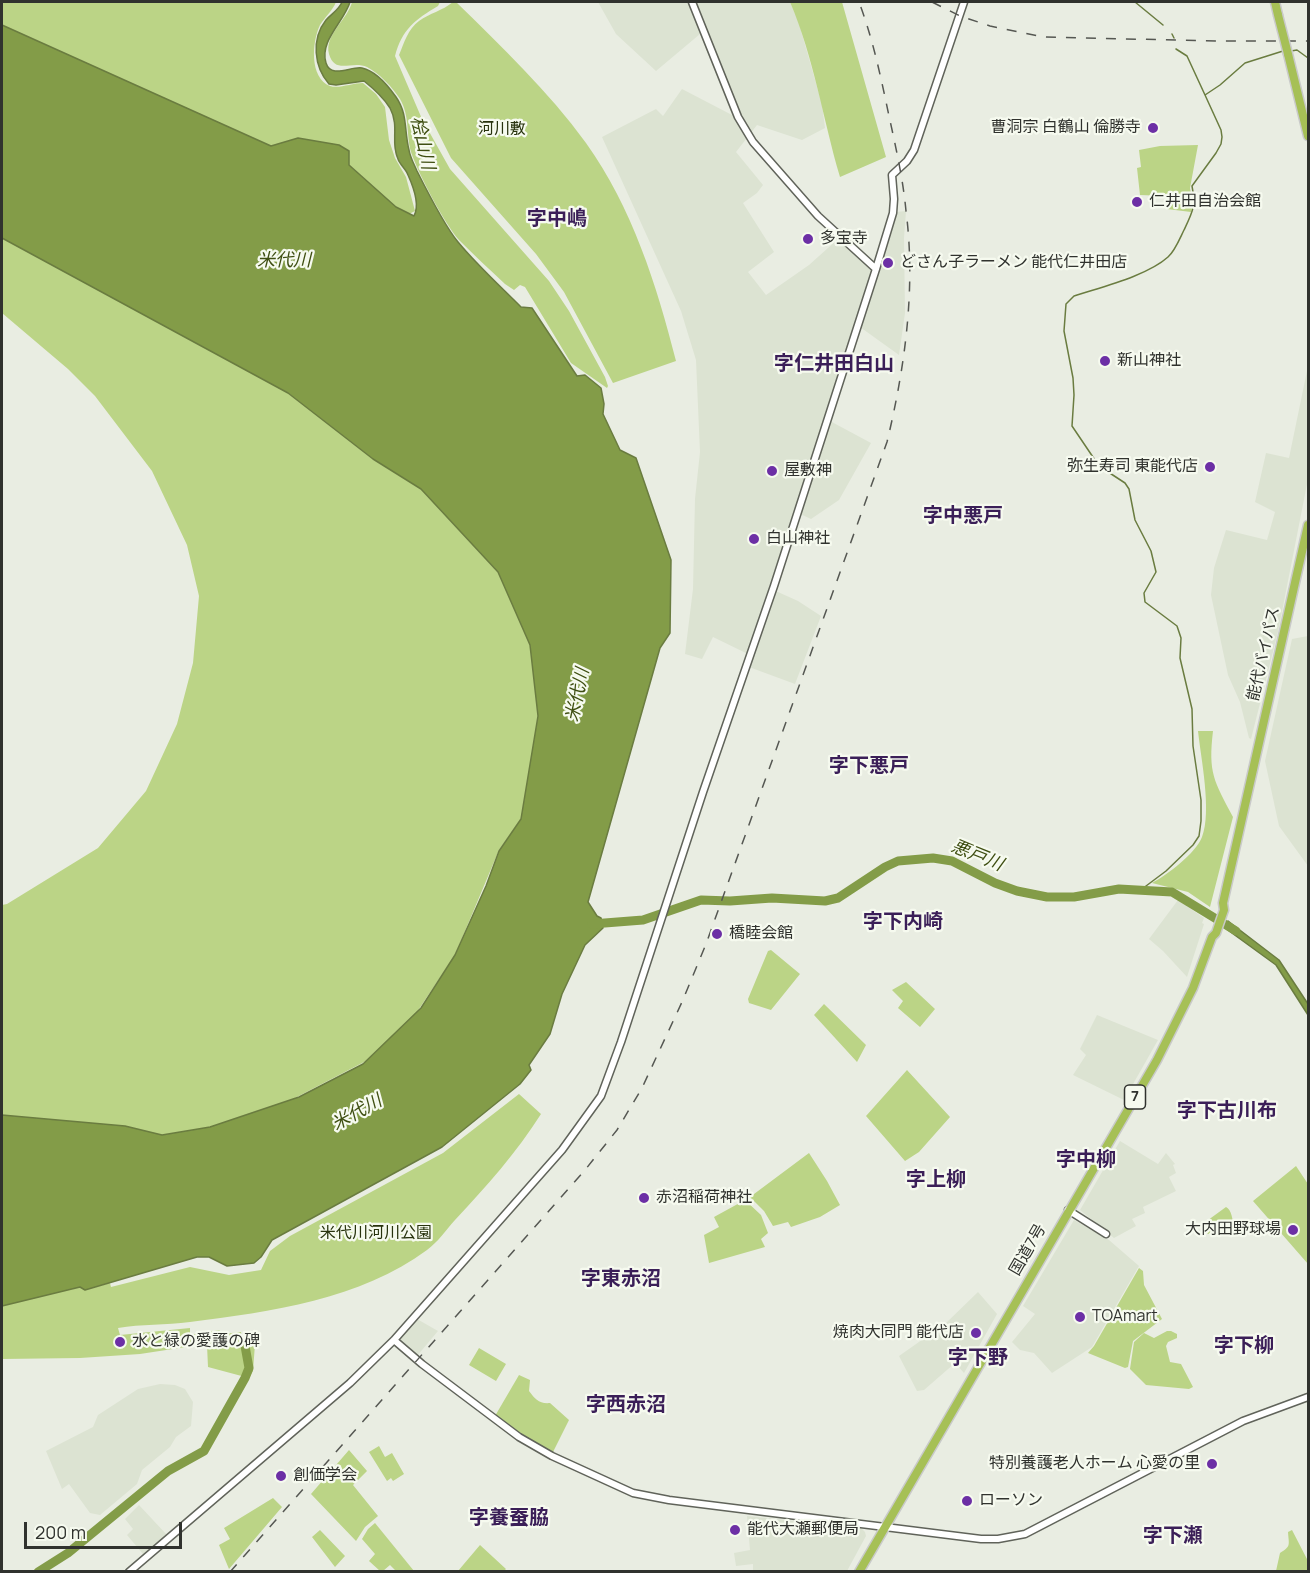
<!DOCTYPE html>
<meta charset="utf-8">
<style>
body{margin:0}
#map{position:relative;width:1310px;height:1573px;overflow:hidden;background:#e9ede2;font-family:Manrope,sans-serif}
canvas{display:block}
.frame{position:absolute;inset:0;border:3px solid #30322e;pointer-events:none}
.scale{position:absolute;left:24px;top:1522px;width:158px;height:27px;box-sizing:border-box;border:3px solid #30322e;border-top:0;padding-left:8px;font-size:18px;line-height:21px;white-space:nowrap;color:#30322e;-webkit-text-stroke:4px #f6faef;paint-order:stroke}
</style>
<div id="map">
<canvas width="1310" height="1573"></canvas>
<div class="frame"></div>
<div class="scale">200 m</div>
</div>
<script>
const ctx = document.querySelector('canvas').getContext('2d');
ctx.lineJoin = 'round';
function fill(path, color) { ctx.fillStyle = color; ctx.fill(path, 'evenodd'); }
function trace(path, color, width, dash) { ctx.strokeStyle = color; ctx.lineWidth = width; ctx.lineCap = dash ? 'butt' : 'round'; ctx.setLineDash(dash || []); ctx.stroke(path); }
function write(font, color, halo, rows, align = 'center') {
  ctx.font = font + ' Manrope,"Noto Sans JP",sans-serif'; ctx.lineWidth = 4.5; ctx.setLineDash([]); ctx.textBaseline = 'middle'; ctx.strokeStyle = halo; ctx.fillStyle = color; for (const [text, x, y, turn = 0] of rows) {
    ctx.save(); ctx.translate(x, y); ctx.rotate((+turn || 0) * Math.PI / 180); ctx.textAlign = isNaN(turn) ? turn : align; if (halo) ctx.strokeText(text, 0, 0); ctx.fillText(text, 0, 0); ctx.restore();
  }
}
fill(new Path2D(`
 M 598,2 L 790,2 L 798,20 L 822,104 L 825,128 L 802,140 L 757,125 L 736,152 L 763,185 L 757,193 L 743,203 L 774,252 L 748,272 L 766,295 L 809,265 L 838,239 L 879,274 L 896,212 L 906,211 L 904,238 L 905,313 L 899,355 L 860,327 L 830,421 L 871,443 L 839,500 L 811,519 L 794,511 L 769,588 L 798,601 L 821,616 L 795,684 L 749,667 L 752,656 L 713,637 L 702,659 L 685,654 L 693,589 L 695,499 L 700,452 L 696,360 L 681,311 L 602,137 L 656,109 L 663,116 L 682,89 L 732,115 L 700,34 L 656,71 L 616,34 Z
 M 1308,366 L 1308,479 L 1278,632 L 1251,739 L 1249,738 L 1240,702 L 1228,675 L 1211,595 L 1214,568 L 1226,530 L 1267,540 L 1275,512 L 1255,502 L 1266,453 L 1289,458 Z
 M 1308,636 L 1308,866 L 1279,826 L 1265,761 L 1292,639 Z
 M 1178,900 L 1204,918 L 1202,923 L 1204,924 L 1187,977 L 1163,951 L 1149,939 Z
 M 1097,1015 L 1158,1040 L 1124,1100 L 1073,1075 L 1086,1055 L 1080,1049 Z
 M 1120,1141 L 1158,1164 L 1166,1153 L 1175,1164 L 1173,1165 L 1176,1173 L 1169,1177 L 1176,1191 L 1143,1207 L 1145,1213 L 1132,1219 L 1136,1226 L 1114,1238 L 1080,1210 Z
 M 1074,1220 L 1109,1240 L 1139,1266 L 1092,1347 L 1052,1373 L 1034,1353 L 1020,1350 L 1012,1342 L 1035,1314 L 1023,1306 Z
 M 978,1292 L 997,1314 L 964,1373 L 955,1363 L 924,1390 L 917,1391 L 899,1356 L 946,1323 Z
 M 417,1319 L 438,1331 L 417,1356 L 401,1344 L 401,1337 Z
 M 160,1384 L 175,1385 L 185,1389 L 193,1402 L 191,1426 L 176,1437 L 170,1447 L 142,1470 L 137,1484 L 100,1515 L 90,1513 L 69,1484 L 62,1489 L 46,1451 L 93,1427 L 98,1415 L 138,1389 Z
 M 139,1505 L 167,1535 L 143,1554 L 127,1535 L 133,1529 L 125,1519 Z
 M 747,1516 L 861,1528 L 865,1532 L 866,1536 L 847,1571 L 753,1571 L 753,1564 L 736,1566 L 734,1553 L 750,1550 Z`), '#dce3d2');
fill(new Path2D(`
 M 2,2 L 336,2 C 333,10 325,17 320,25 C 312,41 309,78 330,86 C 339,89 352,83 363,83 L 376,94 L 385,107 L 389,140 L 395,158 L 406,177 L 415,211 L 409,214 L 396,207 L 349,165 L 298,138 L 271,146 L 2,25 Z
 M 352,2 L 440,2 L 438,6 C 416,19 402,29 395,56 L 422,119 L 450,169 L 549,281 L 569,311 L 605,377 L 608,386 L 607,388 L 571,363 L 525,287 L 520,285 L 514,290 L 505,284 C 490,270 474,255 459,240 C 444,223 418,173 411,152 C 406,134 410,116 400,99 C 393,88 379,73 367,67 C 352,60 335,75 329,54 C 324,35 348,19 352,2 Z
 M 453,2 L 456,2 C 502,47 548,91 586,143 C 632,207 657,286 676,361 L 613,383 L 564,292 L 536,254 L 451,158 L 399,55 C 404,43 408,29 419,21 C 430,13 442,11 453,2 Z
 M 790,2 L 842,2 L 886,157 L 840,177 C 823,119 814,58 790,2 Z
 M 1198,145 L 1190,188 L 1193,204 L 1191,212 L 1167,209 L 1166,196 L 1140,195 L 1137,168 L 1141,167 L 1139,150 L 1160,146 Z
 M 2,238 L 288,393 L 373,459 L 421,489 L 498,572 L 530,645 L 538,716 L 521,819 L 499,850 L 455,955 L 417,1012 L 366,1061 L 293,1099 L 210,1127 L 162,1135 L 125,1126 L 2,1115 L 2,905 L 7,904 L 98,848 L 146,791 L 177,724 L 193,663 L 199,596 L 187,545 L 152,471 L 95,396 L 68,369 L 2,313 Z
 M 1198,731 L 1213,731 C 1208,773 1214,781 1233,817 L 1210,907 L 1188,892 L 1152,883 C 1167,875 1196,853 1202,837 C 1212,811 1201,759 1198,731 Z
 M 771,950 L 800,974 L 771,1010 L 749,1003 L 748,999 L 768,951 Z
 M 906,982 L 935,1009 L 920,1027 L 898,1008 L 903,1001 L 892,990 Z
 M 824,1004 L 866,1045 L 857,1062 L 814,1015 Z
 M 907,1070 L 950,1117 L 919,1152 L 905,1161 L 866,1116 Z
 M 519,1094 L 541,1114 C 517,1152 486,1187 455,1220 C 446,1230 438,1242 427,1250 C 361,1299 270,1312 190,1322 C 166,1325 141,1324 118,1328 L 120,1335 L 190,1328 L 190,1335 L 220,1330 L 212,1343 L 140,1354 L 80,1358 L 2,1359 L 2,1306 L 80,1287 L 85,1290 L 110,1283 L 111,1287 L 190,1267 L 229,1275 L 261,1270 L 270,1251 L 290,1236 L 443,1153 Z
 M 809,1153 L 827,1181 L 840,1205 L 820,1217 L 791,1227 L 788,1222 L 773,1226 L 764,1211 L 750,1197 Z
 M 1296,1166 L 1308,1184 L 1308,1264 L 1253,1201 Z
 M 745,1200 L 761,1215 L 768,1233 L 761,1239 L 765,1247 L 709,1263 L 704,1235 L 719,1227 L 714,1217 Z
 M 1226,1207 C 1231,1209 1234,1221 1232,1226 L 1208,1234 L 1202,1228 L 1204,1223 Z
 M 1139,1268 L 1143,1271 L 1144,1285 L 1162,1319 L 1133,1341 L 1128,1367 L 1125,1368 L 1088,1353 L 1094,1346 Z
 M 1167,1331 L 1171,1331 L 1177,1334 L 1177,1338 L 1168,1342 L 1166,1346 L 1170,1362 L 1181,1364 L 1193,1387 L 1189,1389 L 1146,1385 L 1130,1369 L 1134,1342 L 1144,1333 L 1154,1338 Z
 M 241,1332 L 242,1341 L 247,1341 L 247,1344 L 255,1344 L 253,1371 L 249,1378 L 208,1367 L 207,1345 L 218,1344 L 223,1334 Z
 M 479,1348 L 506,1364 L 496,1381 L 469,1365 Z
 M 519,1375 L 530,1380 L 529,1391 C 535,1399 539,1404 550,1403 L 569,1420 L 552,1454 L 520,1436 L 495,1416 Z
 M 379,1446 L 385,1457 L 392,1453 L 404,1474 L 393,1481 L 391,1478 L 387,1481 L 369,1452 Z
 M 349,1450 L 367,1471 L 353,1485 L 378,1516 L 365,1527 L 356,1541 L 311,1494 Z
 M 273,1498 L 282,1507 L 229,1569 L 219,1545 L 230,1539 L 224,1528 Z
 M 375,1523 L 414,1571 L 396,1571 L 390,1565 L 383,1571 L 380,1571 L 369,1561 L 375,1554 L 362,1539 L 368,1529 Z
 M 320,1530 L 345,1556 L 335,1567 L 312,1537 Z
 M 1292,1530 L 1308,1561 L 1307,1571 L 1276,1571 L 1280,1553 C 1291,1546 1289,1546 1288,1532 Z
 M 480,1545 L 506,1569 L 504,1571 L 458,1571 Z`), '#bbd486');
const water = new Path2D(`
 M 342,2 L 350,2 C 344,22 319,41 326,63 C 331,79 351,66 362,68 C 376,71 389,87 396,97 C 408,114 404,131 409,150 C 410,157 414,164 417,171 C 427,191 444,225 458,242 C 477,265 500,286 521,307 L 532,308 L 577,376 L 585,375 L 601,388 L 604,404 L 603,414 L 620,450 L 636,458 L 671,560 L 670,633 L 660,648 L 588,902 L 597,916 L 601,918 L 603,928 L 585,945 L 562,994 L 550,1034 L 529,1065 L 531,1070 L 520,1084 L 442,1147 L 272,1240 L 261,1257 L 254,1263 L 227,1266 L 209,1257 L 197,1257 L 85,1290 L 80,1287 L 2,1306 L 2,1115 L 125,1126 L 162,1135 L 210,1127 L 299,1097 L 363,1064 L 421,1008 L 455,955 L 486,886 L 499,851 L 521,819 L 538,716 L 530,645 L 498,572 L 421,489 L 373,459 L 288,393 L 2,238 L 2,25 L 271,146 L 298,138 L 339,145 L 349,151 L 349,165 L 396,207 L 414,216 C 420,205 413,186 408,175 C 406,169 400,165 398,159 C 390,142 400,127 390,108 C 383,97 374,89 364,81 L 336,85 L 329,84 C 314,67 311,39 326,20 C 331,14 339,10 342,2 Z
 M 1228,921 L 1279,960 L 1308,1004 L 1308,1015 L 1276,965 L 1225,928 Z`);
fill(water, '#839c48');
trace(water, '#6a7c40', 1.5);
trace(new Path2D(`
 M 1135,2 L 1163,25
 M 1172,34 L 1174,38
 M 1176,49 L 1187,56 L 1205,95
 M 1291,51 L 1297,50 L 1308,58
 M 1142,889 L 1166,871 L 1193,845 L 1199,836 L 1201,821 L 1201,800 L 1193,746 L 1192,709 L 1180,658 L 1181,638 L 1177,626 L 1145,602 L 1144,593 L 1156,572 L 1151,551 L 1135,520 L 1129,489 L 1125,483 L 1099,466 L 1072,426 L 1074,395 L 1073,378 L 1064,331 L 1066,304 L 1074,296 C 1101,287 1147,276 1168,257 C 1175,251 1180,238 1184,230 C 1193,211 1196,206 1192,186 L 1216,153 L 1221,144 L 1222,137 L 1221,130 L 1205,95 L 1220,85 L 1245,63 L 1283,51`), '#6a7c40', 1.5);
trace(new Path2D(`
 M 592,924 L 643,920 L 701,900 L 730,901 L 772,898 L 825,901 L 838,898 L 885,867 L 898,861 L 933,858 L 952,861 L 995,883 L 1017,891 L 1047,897 L 1074,897 L 1119,889 L 1172,892 L 1236,931
 M 38,1572 L 68,1553 L 168,1471 L 204,1451 L 245,1378 L 249,1368 L 245,1346`), '#839c48', 9);
const tertiary = new Path2D(`
 M 692,2 L 738,117 L 753,142 L 818,216 L 876,269
 M 1068,1210 L 1106,1234
 M 394,1340 L 422,1364 L 519,1437 L 552,1456 L 633,1493 L 669,1500 L 981,1539 L 998,1539 L 1025,1534 L 1243,1421 L 1308,1397
 M 129,1572 L 350,1383 L 394,1340 L 562,1150 L 601,1096 L 621,1042 L 703,792 L 774,586 L 876,269 L 893,213 L 894,199 L 892,175 L 907,161 L 914,150 L 964,2`);
const trunk = new Path2D(`
 M 1275,2 L 1278,15
 M 1288,54 L 1308,136
 M 859,1572 L 1157,1060 L 1193,988 L 1212,937 L 1216,933 L 1224,910 L 1223,903 L 1308,525`);
trace(tertiary, '#60635a', 9);
trace(trunk, '#c9cac9', 11);
trace(tertiary, '#fff', 6);
trace(trunk, '#a6c056', 8);
trace(new Path2D(`
 M 932,2 L 960,16 L 990,26 L 1044,37 L 1217,41 L 1308,41
 M 230,1572 L 585,1170 L 617,1130 L 642,1088 L 682,1002 L 706,944 L 887,442 C 905,367 916,288 906,211 C 903,179 896,148 889,116 C 881,78 873,39 859,2`), '#555752', 1.5, [10, 10]);
const trunkBridge = new Path2D(`
 M 1278,15 L 1288,54`);
trace(trunkBridge, '#c9cac9', 11, []);
trace(trunkBridge, '#a6c056', 8);
for (const [x, y, r, color] of [
 [1153,128,6,"#6c2fa5"],
 [1137,202,6,"#6c2fa5"],
 [808,239,6,"#6c2fa5"],
 [888,263,6,"#6c2fa5"],
 [1105,361,6,"#6c2fa5"],
 [1210,467,6,"#6c2fa5"],
 [772,471,6,"#6c2fa5"],
 [754,539,6,"#6c2fa5"],
 [717,934,6,"#6c2fa5"],
 [644,1198,6,"#6c2fa5"],
 [1293,1230,6,"#6c2fa5"],
 [1080,1317,6,"#6c2fa5"],
 [976,1333,6,"#6c2fa5"],
 [120,1342,6,"#6c2fa5"],
 [1212,1464,6,"#6c2fa5"],
 [281,1476,6,"#6c2fa5"],
 [967,1501,6,"#6c2fa5"],
 [735,1530,6,"#6c2fa5"]
]) { const dot = new Path2D(); dot.arc(x, y, r, 0, 2 * Math.PI); ctx.fillStyle = color; ctx.fill(dot); trace(dot, '#f6faef', 2); }
for (const [x, y, w] of [
 [1135,1097,21]
]) { const box = new Path2D(); box.roundRect(x - w / 2, y - 12, w, 24, 4.5); ctx.fillStyle = '#f6faef'; ctx.fill(box); trace(box, '#30322e', 1.5); }
write('bold 15px', '#30322e', null, [
 ["7",1135,1097]
]);
write('16px', '#30322e', '#f6faef', [
 ["曹洞宗 白鶴山 倫勝寺",1141,128,"right"],
 ["仁井田自治会館",1149,202],
 ["多宝寺",820,239],
 ["どさん子ラーメン 能代仁井田店",900,263],
 ["新山神社",1117,361],
 ["弥生寿司 東能代店",1198,467,"right"],
 ["屋敷神",784,471],
 ["白山神社",766,539],
 ["橋睦会館",729,934],
 ["赤沼稲荷神社",656,1198],
 ["大内田野球場",1281,1230,"right"],
 ["TOAmart",1092,1317],
 ["焼肉大同門 能代店",964,1333,"right"],
 ["水と緑の愛護の碑",132,1342],
 ["特別養護老人ホーム 心愛の里",1200,1464,"right"],
 ["創価学会",293,1476],
 ["ローソン",979,1501],
 ["能代大瀬郵便局",747,1530]
], 'left');
write('16px', '#28330e', '#f6faef', [
 ["河川敷",502,130],
 ["米代川河川公園",376,1234]
]);
write('16px', '#30322e', '#f6faef', [
 ["能代バイパス",1264,654,-77],
 ["国道7号",1028,1250,-60]
]);
write('italic 18px', '#3f4f12', '#f6faef', [
 ["桧山川",422,143,77],
 ["米代川",284,261],
 ["米代川",578,695,-78],
 ["悪戸川",977,856,22],
 ["米代川",357,1113,-29]
]);
write('bold 20px', '#3b1f58', '#f6faef', [
 ["字中嶋",557,219],
 ["字仁井田白山",834,364],
 ["字中悪戸",963,516],
 ["字下悪戸",869,766],
 ["字下内崎",903,922],
 ["字下古川布",1227,1111],
 ["字中柳",1086,1160],
 ["字上柳",936,1180],
 ["字東赤沼",621,1279],
 ["字下柳",1244,1346],
 ["字下野",978,1358],
 ["字西赤沼",626,1405],
 ["字養蚕脇",509,1518],
 ["字下瀬",1173,1536]
]);
</script>
